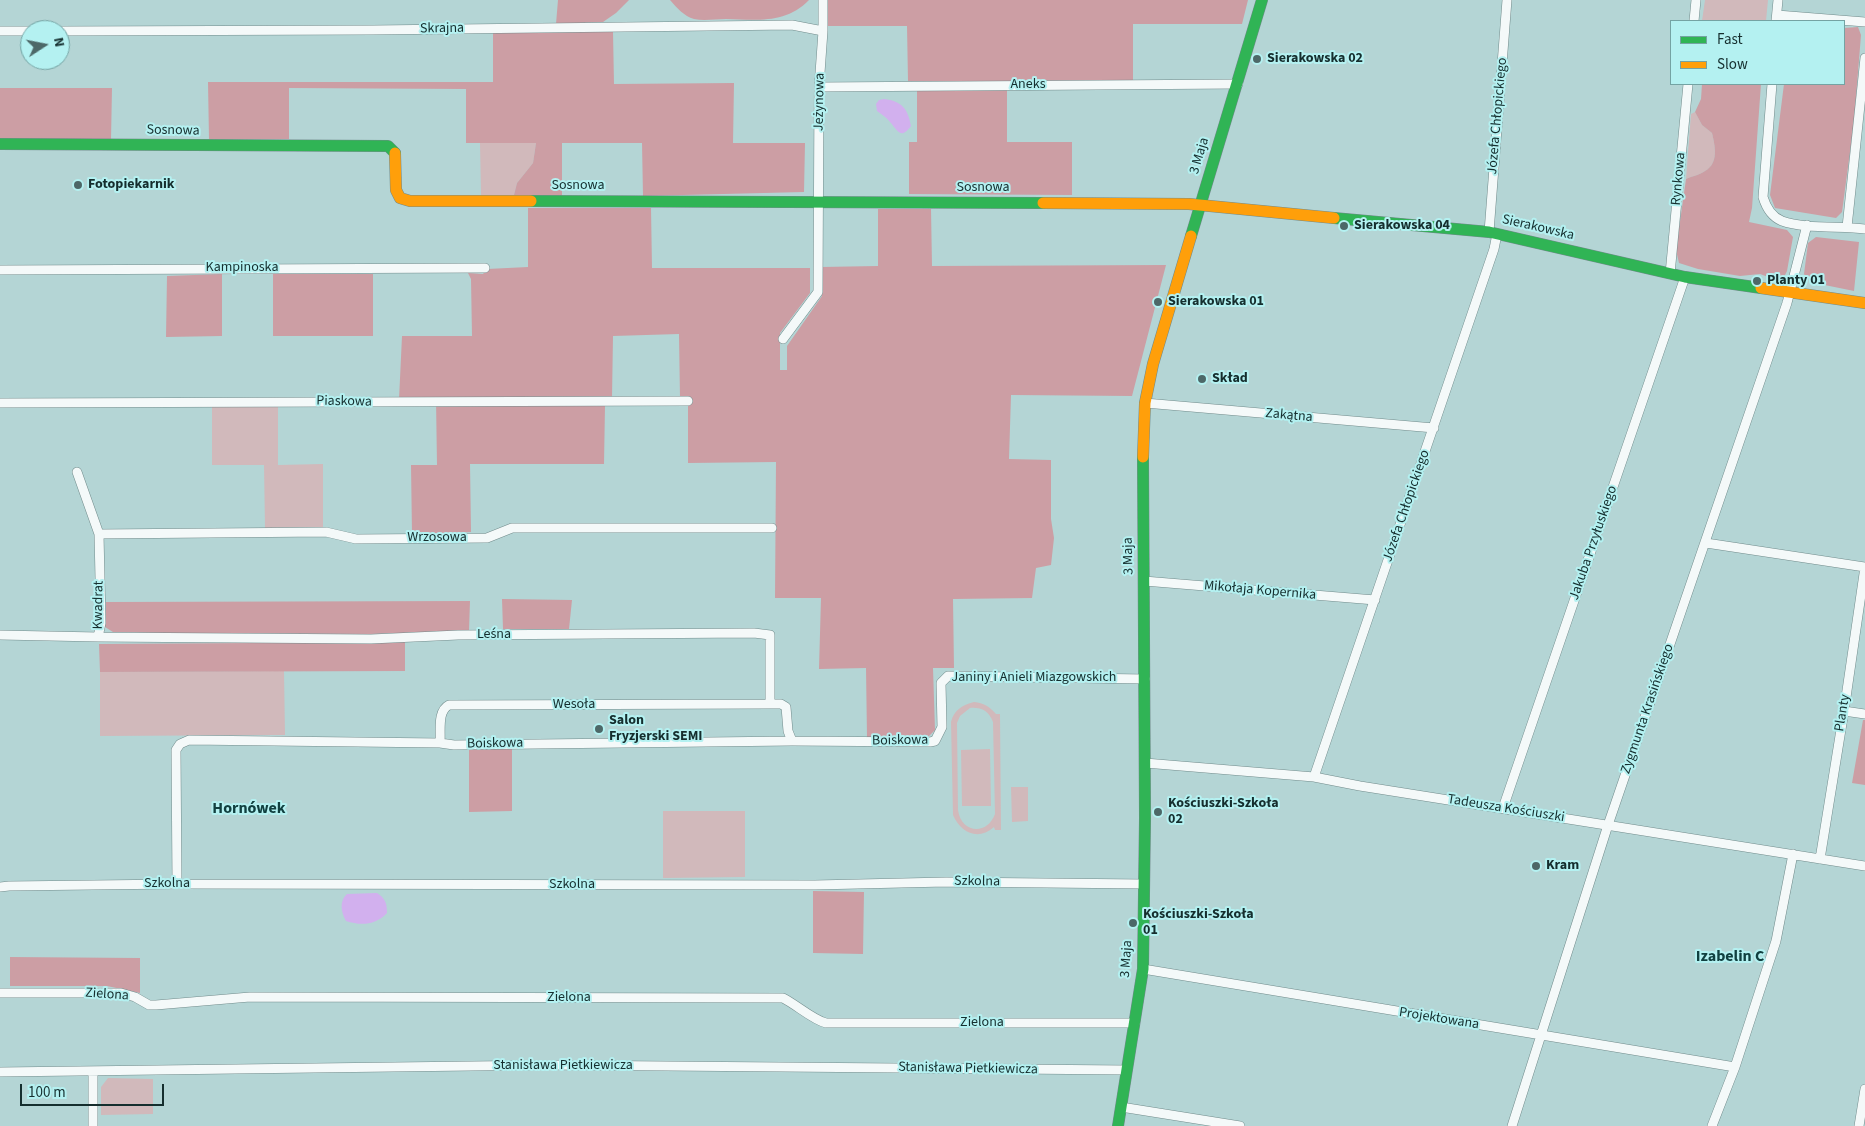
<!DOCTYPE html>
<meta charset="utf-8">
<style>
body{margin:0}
#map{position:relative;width:1865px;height:1126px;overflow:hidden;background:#b4d5d5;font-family:"Source Sans 3",sans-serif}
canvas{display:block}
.legend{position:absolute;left:1670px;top:20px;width:175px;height:65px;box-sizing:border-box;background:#b4f1f1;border:1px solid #74a3a3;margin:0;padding:6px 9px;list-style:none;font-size:15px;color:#152e2e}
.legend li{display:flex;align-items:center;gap:10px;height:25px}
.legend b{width:25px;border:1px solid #74a3a3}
.north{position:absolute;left:20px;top:20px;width:50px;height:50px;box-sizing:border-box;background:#b4f1f1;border:1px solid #74a3a3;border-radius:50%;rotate:79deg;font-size:14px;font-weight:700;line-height:20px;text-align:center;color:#152e2e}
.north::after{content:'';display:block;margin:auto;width:18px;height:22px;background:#4d6868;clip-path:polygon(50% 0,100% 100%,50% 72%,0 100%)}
.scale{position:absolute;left:20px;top:1084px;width:144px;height:22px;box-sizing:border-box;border:2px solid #152e2e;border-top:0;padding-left:6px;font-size:15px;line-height:18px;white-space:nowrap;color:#152e2e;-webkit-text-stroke:4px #b4f1f1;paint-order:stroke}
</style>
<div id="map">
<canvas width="1865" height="1126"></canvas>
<ul class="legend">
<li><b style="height:6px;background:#30b455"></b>Fast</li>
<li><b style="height:6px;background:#ff9f0a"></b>Slow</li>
</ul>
<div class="north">N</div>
<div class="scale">100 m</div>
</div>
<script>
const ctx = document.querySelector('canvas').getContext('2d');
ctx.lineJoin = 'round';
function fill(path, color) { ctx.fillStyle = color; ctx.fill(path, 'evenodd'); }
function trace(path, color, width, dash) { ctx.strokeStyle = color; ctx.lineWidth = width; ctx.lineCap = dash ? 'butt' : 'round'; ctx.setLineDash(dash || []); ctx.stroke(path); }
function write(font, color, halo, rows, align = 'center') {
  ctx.font = font + ' "Source Sans 3",sans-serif'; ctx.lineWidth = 4; ctx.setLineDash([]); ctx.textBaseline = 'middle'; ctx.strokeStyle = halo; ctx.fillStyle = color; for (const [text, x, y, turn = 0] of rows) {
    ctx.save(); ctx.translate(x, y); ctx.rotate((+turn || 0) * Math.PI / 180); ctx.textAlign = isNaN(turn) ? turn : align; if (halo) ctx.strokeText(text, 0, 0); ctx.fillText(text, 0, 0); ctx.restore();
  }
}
fill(new Path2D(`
 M 1705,0 L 1768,0 L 1766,21 L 1702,21 Z
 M 1695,112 L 1702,125 L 1712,133 C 1715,146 1719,163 1705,171 C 1700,175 1692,176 1686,179 L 1691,114 Z
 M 480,143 L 536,143 L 533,163 L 517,183 L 514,195 L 481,196 Z
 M 212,407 L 278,407 L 278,465 L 323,464 L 323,527 L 265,528 L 264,465 L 212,465 Z
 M 284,671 L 285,735 L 100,736 L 100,672 Z
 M 974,702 C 984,703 989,706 996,714 L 1000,714 L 1001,830 L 995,830 L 994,827 C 978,841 961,833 953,815 L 951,722 C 954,710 962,705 974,702 ZM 970,708 C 981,707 989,711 993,722 L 995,814 C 987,836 961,833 958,810 L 957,723 L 960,716 Z
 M 990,749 L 991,806 L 962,806 L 961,750 Z
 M 1011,787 L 1028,787 L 1028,821 L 1012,822 Z
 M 663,811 L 745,811 L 745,877 L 663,878 Z
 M 108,1078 L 153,1079 L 153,1114 L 101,1115 L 101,1087 Z`), '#d1b9bb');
fill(new Path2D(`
 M 558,0 L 629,0 L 616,13 L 603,22 L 556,24 Z
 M 670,0 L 809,0 C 786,24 756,20 726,19 C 716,19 704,21 694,19 C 684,16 677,8 670,0 Z
 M 828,0 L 1248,0 L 1242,24 L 1133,24 L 1133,81 L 908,81 L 907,26 L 828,26 Z
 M 1858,27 L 1861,35 L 1854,122 L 1842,212 L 1836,218 L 1775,208 L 1770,195 L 1784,84 L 1844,84 L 1844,28 Z
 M 493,31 L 613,32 L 614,84 L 734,83 L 733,143 L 805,143 L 804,192 L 643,196 L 642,143 L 562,143 L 562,196 L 514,195 L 517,183 L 533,163 L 536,143 L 466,143 L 466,89 L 289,88 L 289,139 L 209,139 L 208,82 L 493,82 Z
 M 1702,84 L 1761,84 L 1752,208 L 1749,222 L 1787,230 L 1793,237 L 1787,271 L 1783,279 L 1771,278 L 1760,274 L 1740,276 L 1698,269 L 1679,263 L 1676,250 L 1686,179 C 1692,176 1700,175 1705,171 C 1719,163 1715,146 1712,133 L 1702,125 L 1695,112 L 1701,99 Z
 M 0,88 L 112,88 L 111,140 L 0,139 Z
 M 917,89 L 1007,89 L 1007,142 L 1072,142 L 1072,195 L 909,194 L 909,142 L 917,142 Z
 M 528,208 L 651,208 L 652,268 L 810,268 L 810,293 L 780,333 L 780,370 L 787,370 L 787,346 L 822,296 L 821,267 L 878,266 L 878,209 L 931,209 L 932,266 L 1166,265 L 1132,396 L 1011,395 L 1009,459 L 1051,460 L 1051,519 L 1054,538 L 1051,565 L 1036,568 L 1032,598 L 953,599 L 954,668 L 933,668 L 935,730 L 928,737 L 867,737 L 866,668 L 819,669 L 821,598 L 775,598 L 776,462 L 688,463 L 688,398 L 680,398 L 679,334 L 613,336 L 612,398 L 605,406 L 604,464 L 470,464 L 471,532 L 412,534 L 411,465 L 437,465 L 436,399 L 399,400 L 402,336 L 472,336 L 471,279 L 468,273 L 483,274 L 487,269 L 528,267 Z
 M 1816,237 L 1859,242 L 1854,291 L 1810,282 L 1804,274 L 1808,243 Z
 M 222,274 L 222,336 L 166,337 L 167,276 Z
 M 273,274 L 373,274 L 373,336 L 273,336 Z
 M 502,599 L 572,600 L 569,629 L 503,629 Z
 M 470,601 L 469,631 L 370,634 L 150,633 L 113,632 L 105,627 L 106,602 Z
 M 405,642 L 405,671 L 100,672 L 99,644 Z
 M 1863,720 L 1865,720 L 1865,785 L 1852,783 Z
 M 469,749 L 512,749 L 512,811 L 469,812 Z
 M 813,891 L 864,892 L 863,954 L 813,953 Z
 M 10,957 L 140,958 L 140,993 L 107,986 L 10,986 Z`), '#cc9ea4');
fill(new Path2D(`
 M 884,99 C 902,101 908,109 911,126 C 901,140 898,131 890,122 C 886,117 881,114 877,111 L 876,104 L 879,100 Z
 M 377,893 C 385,898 387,903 387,913 C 376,925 361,926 346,921 C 341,912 339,901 347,894 Z`), '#d2b0ee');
const street = new Path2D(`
 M 1777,15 L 1865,22
 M 1694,21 L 1696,0
 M 1776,21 L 1778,0
 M 0,31 L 30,31
 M 60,31 L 373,30 L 792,25 L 823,31
 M 1772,84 L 1763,197 C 1766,207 1772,217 1782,221 C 1804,229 1841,226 1865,229
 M 819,87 L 1238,84
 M 1847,227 L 1865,58
 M 1489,232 L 1507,0
 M 0,270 L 485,268
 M 1670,274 L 1688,84
 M 783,339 L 818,292 L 819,87 L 823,31 L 823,0
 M 0,403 L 688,401
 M 1145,403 L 1434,428
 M 99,534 L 326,532 L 356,539 L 487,538 L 512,528 L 772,528
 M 1706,543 L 1865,567
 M 1144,581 L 1375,600
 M 0,635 L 98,637 L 101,623 L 99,534 L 77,472
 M 98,637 L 371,639 L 458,635 L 754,633 L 770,635 L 770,704 L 781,704 L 786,707 L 788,731 L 792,741
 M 1844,711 L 1865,714
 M 440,743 C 441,731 437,711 449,705 L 770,704
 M 1145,763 L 1314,777 L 1360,786 L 1865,866
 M 1314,777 L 1494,249 L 1497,234
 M 1503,808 L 1685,277
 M 1820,859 L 1844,711 L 1865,567
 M 177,884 L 176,750 L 180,744 L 189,740 L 440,743 L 454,745 L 792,741 L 930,742 L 935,741 L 942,727 L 941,683 L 948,676 L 1145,679
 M 0,887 L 9,886 L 177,884 L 815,885 L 946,882 L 1144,884
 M 1143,969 L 1735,1067
 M 0,993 L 121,993 L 135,997 L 149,1005 L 156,1005 L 250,997 L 783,998 C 797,1005 813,1020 826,1023 L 1135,1023
 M 0,1072 L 551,1065 L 1127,1070
 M 93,1072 L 93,1126
 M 1121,1107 L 1240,1126
 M 1512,1126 L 1608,825 L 1787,303 L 1807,225
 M 1712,1126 L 1735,1067 L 1776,941 L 1793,854
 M 1859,1126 L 1865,1089`);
const fast = new Path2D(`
 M 0,144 L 388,146 L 395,153
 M 531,201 L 1043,203
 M 1334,218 L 1489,232 L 1685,277 L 1761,288
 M 1191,236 L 1262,0
 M 1118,1126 L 1143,969 L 1145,818 L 1143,457`);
const slow = new Path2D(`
 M 395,153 L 396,190 L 400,198 L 410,201 L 531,201
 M 1043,203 L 1189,204 L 1334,218
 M 1761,288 L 1865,303
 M 1143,457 L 1145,403 L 1153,364 L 1191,236`);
trace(street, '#718b8b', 10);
trace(fast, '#718b8b', 12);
trace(slow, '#718b8b', 12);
trace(street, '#f4f9f9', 9);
trace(fast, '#30b455', 11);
trace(slow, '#ff9f0a', 11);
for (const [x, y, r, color] of [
 [1257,59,5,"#4d6868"],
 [78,185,5,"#4d6868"],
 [1344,226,5,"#4d6868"],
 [1757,281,5,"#4d6868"],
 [1158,302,5,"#4d6868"],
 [1202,379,5,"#4d6868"],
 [599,729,5,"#4d6868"],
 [1158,812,5,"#4d6868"],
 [1536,866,5,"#4d6868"],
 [1133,923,5,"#4d6868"]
]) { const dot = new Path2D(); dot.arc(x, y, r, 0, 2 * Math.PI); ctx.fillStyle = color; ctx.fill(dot); trace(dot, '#b4f1f1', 2); }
write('14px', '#152e2e', '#b4f1f1', [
 ["Skrajna",442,29,-1],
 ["Aneks",1028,85],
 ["Jeżynowa",820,102,-89],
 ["Józefa Chłopickiego",1498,116,-85],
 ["Sosnowa",173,131,1],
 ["3 Maja",1200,156,-73],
 ["Rynkowa",1679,179,-85],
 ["Sosnowa",578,186],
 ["Sosnowa",983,188],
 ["Sierakowska",1538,228,13],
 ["Kampinoska",242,268],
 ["Piaskowa",344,402,1],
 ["Zakątna",1289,416,5],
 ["Józefa Chłopickiego",1407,506,-71],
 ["Wrzosowa",437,538],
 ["Jakuba Przyłuskiego",1594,543,-71],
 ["3 Maja",1129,556,-91],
 ["Mikołaja Kopernika",1260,591,5],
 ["Kwadrat",99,605,-89],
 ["Leśna",494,635],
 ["Janiny i Anieli Miazgowskich",1034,678],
 ["Wesoła",574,705],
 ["Zygmunta Krasińskiego",1648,709,-71],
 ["Planty",1843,713,-81],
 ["Boiskowa",900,741,-1],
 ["Boiskowa",495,744,-1],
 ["Tadeusza Kościuszki",1506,809,9],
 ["Szkolna",977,882,1],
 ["Szkolna",167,884],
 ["Szkolna",572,885],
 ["3 Maja",1127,959,-86],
 ["Zielona",107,995,4],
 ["Zielona",569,998],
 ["Projektowana",1439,1019,9],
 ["Zielona",982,1023],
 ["Stanisława Pietkiewicza",563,1066],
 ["Stanisława Pietkiewicza",968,1069,1]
]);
write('bold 14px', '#152e2e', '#b4f1f1', [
 ["Sierakowska 02",1267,59],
 ["Fotopiekarnik",88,185],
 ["Sierakowska 04",1354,226],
 ["Planty 01",1767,281],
 ["Sierakowska 01",1168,302],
 ["Skład",1212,379],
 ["Salon",609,721],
 ["Fryzjerski SEMI",609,737],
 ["Kościuszki-Szkoła",1168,804],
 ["02",1168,820],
 ["Kram",1546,866],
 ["Kościuszki-Szkoła",1143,915],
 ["01",1143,931]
], 'left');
write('bold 16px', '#114040', '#b4f1f1', [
 ["Hornówek",249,809],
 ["Izabelin C",1730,957]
]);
</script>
